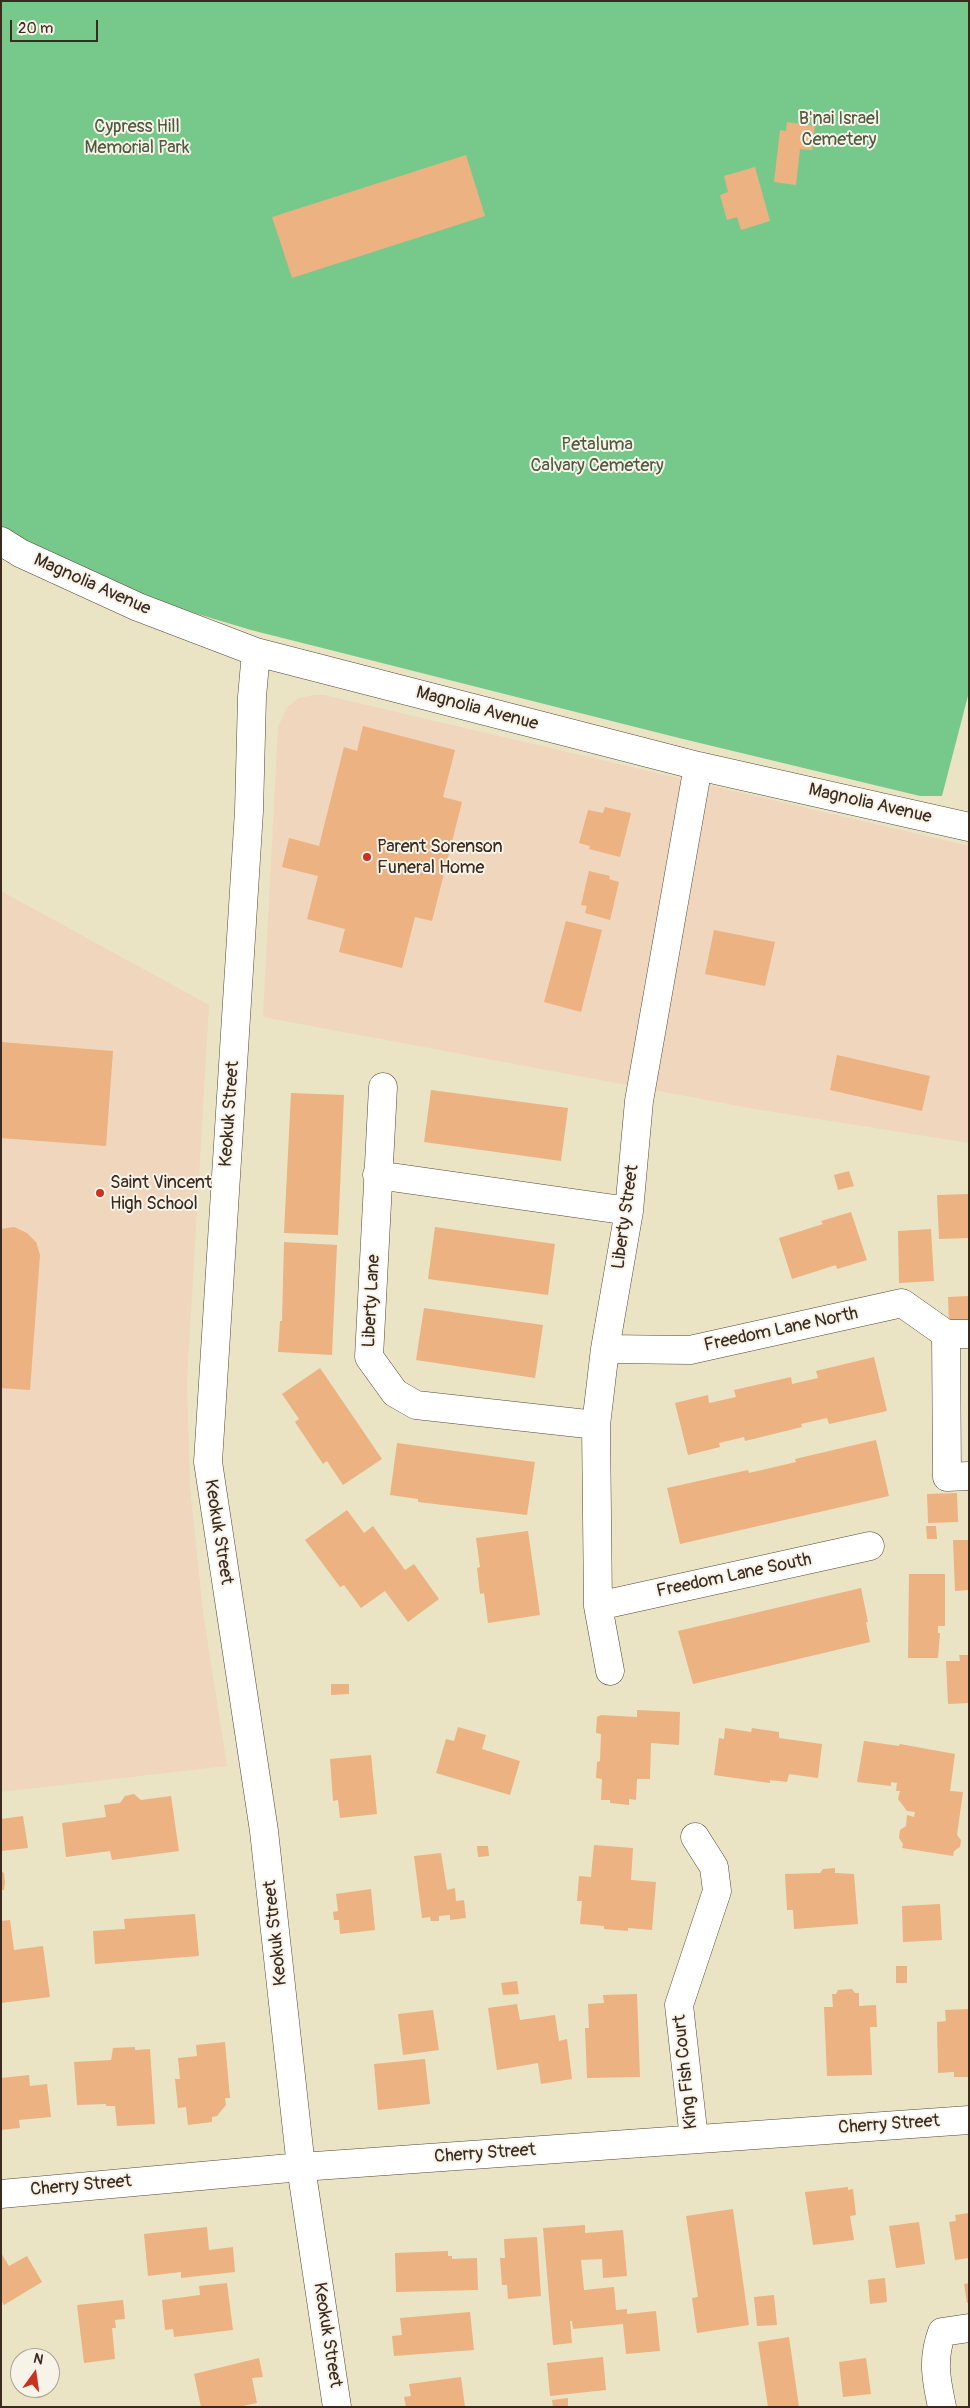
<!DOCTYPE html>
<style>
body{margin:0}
#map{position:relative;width:970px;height:2408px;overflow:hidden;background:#eae4c5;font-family:Pangolin,sans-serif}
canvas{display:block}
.frame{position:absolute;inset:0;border:2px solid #3b2a1e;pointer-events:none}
.north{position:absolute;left:10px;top:2348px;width:50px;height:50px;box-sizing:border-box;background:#f7f3e8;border:1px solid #aca397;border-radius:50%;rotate:14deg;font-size:14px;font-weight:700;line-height:20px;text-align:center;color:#3b2a1e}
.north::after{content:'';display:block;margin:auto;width:18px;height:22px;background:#c8321e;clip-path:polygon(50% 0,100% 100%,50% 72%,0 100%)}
.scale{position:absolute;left:10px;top:20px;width:88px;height:22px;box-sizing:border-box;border:2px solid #3b2a1e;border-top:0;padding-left:6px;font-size:15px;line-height:18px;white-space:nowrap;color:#3b2a1e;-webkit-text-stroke:4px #f7f3e8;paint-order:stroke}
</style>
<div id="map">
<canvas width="970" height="2408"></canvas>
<div class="frame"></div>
<div class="north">N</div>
<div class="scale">20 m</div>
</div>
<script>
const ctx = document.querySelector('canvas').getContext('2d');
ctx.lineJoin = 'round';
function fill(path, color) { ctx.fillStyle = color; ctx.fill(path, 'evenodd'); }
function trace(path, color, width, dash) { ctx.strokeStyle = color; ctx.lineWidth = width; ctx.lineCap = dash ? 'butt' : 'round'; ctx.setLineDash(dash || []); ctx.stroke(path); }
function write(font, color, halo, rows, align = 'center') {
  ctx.font = font + ' Pangolin,sans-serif'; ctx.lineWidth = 4; ctx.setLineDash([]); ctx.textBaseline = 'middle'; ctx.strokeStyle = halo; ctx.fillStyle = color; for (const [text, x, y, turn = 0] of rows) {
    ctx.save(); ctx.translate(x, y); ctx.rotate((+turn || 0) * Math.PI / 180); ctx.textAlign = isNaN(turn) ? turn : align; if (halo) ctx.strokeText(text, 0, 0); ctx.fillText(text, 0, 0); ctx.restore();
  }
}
fill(new Path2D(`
 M 314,695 L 324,695 L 969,846 L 969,1143 L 755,1109 L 263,1017 L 278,727 L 287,707 L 299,698 Z
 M 1,891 L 209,1005 L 187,1381 L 190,1487 L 203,1612 L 227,1766 L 1,1792 Z`), '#efd6bc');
fill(new Path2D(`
 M 1,1 L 969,1 L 969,692 L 942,796 L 920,796 L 679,738 L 251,630 L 181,609 L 110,583 L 1,528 Z`), '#76c98b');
fill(new Path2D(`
 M 787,122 L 815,126 L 812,150 L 800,149 L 796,185 L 774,182 L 780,130 L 786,131 Z
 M 466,155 L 485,216 L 292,278 L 272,217 Z
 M 755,167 L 770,221 L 741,230 L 737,217 L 727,220 L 720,195 L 728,192 L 724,176 Z
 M 363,726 L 455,750 L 443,797 L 462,802 L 432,921 L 415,917 L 402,968 L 339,952 L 345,929 L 307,919 L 318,876 L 282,867 L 289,838 L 319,846 L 344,747 L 357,751 Z
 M 605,807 L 631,813 L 620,857 L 589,849 L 590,846 L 579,843 L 588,810 L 603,813 Z
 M 589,871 L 610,876 L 609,879 L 619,882 L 610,920 L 585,913 L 587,906 L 581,905 Z
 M 566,921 L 602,930 L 581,1012 L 544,1002 Z
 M 714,930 L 775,942 L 765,986 L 705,974 Z
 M 1,1042 L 113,1051 L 106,1146 L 1,1138 Z
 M 837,1055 L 930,1076 L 922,1111 L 830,1090 Z
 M 431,1090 L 568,1108 L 561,1161 L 424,1142 Z
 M 291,1093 L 344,1095 L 338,1235 L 284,1233 Z
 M 849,1171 L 854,1186 L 838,1190 L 834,1175 Z
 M 969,1194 L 969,1238 L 939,1239 L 937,1195 Z
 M 851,1212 L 867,1260 L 837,1269 L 836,1265 L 792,1279 L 779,1238 L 823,1224 L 821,1221 Z
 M 14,1227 L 27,1233 L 36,1242 L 40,1255 L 30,1390 L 1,1388 L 1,1229 Z
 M 435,1227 L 555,1244 L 548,1295 L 428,1279 Z
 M 931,1229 L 934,1281 L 899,1283 L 898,1231 Z
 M 284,1242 L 337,1245 L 332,1355 L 278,1352 L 280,1321 L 282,1321 Z
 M 969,1296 L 969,1326 L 949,1326 L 948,1297 Z
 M 424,1308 L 543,1325 L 535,1378 L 416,1360 Z
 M 874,1357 L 887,1411 L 829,1424 L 827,1418 L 801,1424 L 802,1427 L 745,1441 L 744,1437 L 719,1443 L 720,1447 L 688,1455 L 675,1403 L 708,1395 L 709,1403 L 736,1397 L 734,1390 L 791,1377 L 792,1384 L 818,1378 L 816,1371 Z
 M 320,1368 L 382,1459 L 343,1485 L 327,1461 L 323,1464 L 295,1422 L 299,1419 L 282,1394 Z
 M 876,1440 L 889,1496 L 680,1544 L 667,1488 L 748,1470 L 749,1473 L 796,1462 L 795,1459 Z
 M 397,1443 L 535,1462 L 527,1515 L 418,1502 L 418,1499 L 390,1495 Z
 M 957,1493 L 958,1522 L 928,1523 L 927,1494 Z
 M 347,1510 L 364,1533 L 373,1526 L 405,1570 L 414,1564 L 439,1599 L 408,1622 L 385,1591 L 361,1608 L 344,1585 L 340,1587 L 305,1540 Z
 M 926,1526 L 936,1526 L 937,1539 L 927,1539 Z
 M 528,1531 L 540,1615 L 488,1623 L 484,1593 L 480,1594 L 477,1568 L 480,1567 L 476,1538 Z
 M 953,1540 L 969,1540 L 969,1590 L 955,1591 Z
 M 909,1574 L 945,1574 L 945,1626 L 938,1626 L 938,1633 L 940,1633 L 938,1658 L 908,1658 Z
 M 861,1588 L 868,1622 L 866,1622 L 870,1642 L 693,1684 L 678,1631 Z
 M 959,1655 L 969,1655 L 969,1703 L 948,1704 L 946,1661 L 960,1661 Z
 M 331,1684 L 349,1684 L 349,1694 L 331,1695 Z
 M 637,1710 L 680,1712 L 679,1745 L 651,1743 L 650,1779 L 637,1779 L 636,1800 L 629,1799 L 629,1805 L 610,1803 L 610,1800 L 601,1800 L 602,1779 L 596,1778 L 597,1762 L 600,1761 L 601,1734 L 596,1733 L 597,1717 L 601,1715 L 637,1717 Z
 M 458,1727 L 486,1735 L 482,1749 L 520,1761 L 510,1795 L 436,1773 L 446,1739 L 454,1741 Z
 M 725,1728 L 751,1732 L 752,1728 L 779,1732 L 779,1738 L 822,1744 L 818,1778 L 789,1774 L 787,1782 L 770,1780 L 770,1783 L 714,1775 L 719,1738 L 724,1739 Z
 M 864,1741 L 899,1746 L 900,1744 L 955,1754 L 950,1791 L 963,1792 L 957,1835 L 961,1840 L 960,1847 L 954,1851 L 953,1856 L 902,1848 L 903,1844 L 899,1838 L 900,1830 L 906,1826 L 907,1815 L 914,1817 L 915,1812 L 907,1811 L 898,1799 L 900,1791 L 896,1791 L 897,1783 L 891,1782 L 891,1786 L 857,1782 Z
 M 371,1755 L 377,1814 L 340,1818 L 338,1800 L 333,1801 L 330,1759 Z
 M 134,1794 L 141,1800 L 171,1796 L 179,1851 L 112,1860 L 110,1851 L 66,1857 L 62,1823 L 106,1817 L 104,1805 L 120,1803 L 125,1796 Z
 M 23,1816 L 28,1848 L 1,1851 L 1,1819 Z
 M 594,1845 L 633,1848 L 631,1880 L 656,1882 L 652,1930 L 628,1928 L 628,1931 L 604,1929 L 604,1926 L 580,1924 L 582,1901 L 577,1901 L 579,1876 L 591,1877 Z
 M 477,1846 L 488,1846 L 489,1856 L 478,1857 Z
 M 441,1853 L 447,1890 L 455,1888 L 456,1901 L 464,1900 L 466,1918 L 450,1920 L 450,1915 L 439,1916 L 439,1921 L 431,1921 L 430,1917 L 422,1918 L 414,1856 Z
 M 835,1868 L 835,1873 L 854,1874 L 858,1924 L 794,1929 L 793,1910 L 787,1910 L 785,1874 L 820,1873 L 823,1869 Z
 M 1,1871 L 4,1873 L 5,1882 L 4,1890 L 1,1890 Z
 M 371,1889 L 375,1930 L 340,1934 L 339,1920 L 334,1920 L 333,1912 L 338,1911 L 336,1894 Z
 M 940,1904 L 942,1940 L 903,1942 L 902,1906 Z
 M 195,1914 L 199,1956 L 95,1964 L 93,1931 L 125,1929 L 124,1919 Z
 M 10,1920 L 14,1950 L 43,1946 L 50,1997 L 1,2003 L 1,1921 Z
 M 896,1966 L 907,1966 L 907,1983 L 896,1983 Z
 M 517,1981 L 519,1994 L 503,1995 L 501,1983 Z
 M 852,1989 L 855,1993 L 859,1993 L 859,2006 L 876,2005 L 877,2027 L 870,2027 L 872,2075 L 827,2076 L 824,2007 L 833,2007 L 832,1994 L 836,1994 L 838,1990 Z
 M 637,1994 L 640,2077 L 587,2078 L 585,2028 L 589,2028 L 588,2004 L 604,2003 L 603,1995 Z
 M 517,2004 L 520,2020 L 555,2015 L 559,2041 L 567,2039 L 572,2079 L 541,2084 L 538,2063 L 497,2070 L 488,2008 Z
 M 969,2009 L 969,2077 L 954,2077 L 954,2072 L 938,2073 L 937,2022 L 946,2021 L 945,2010 Z
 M 433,2010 L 439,2050 L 403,2055 L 398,2014 Z
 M 225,2042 L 230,2098 L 225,2098 L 226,2105 L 217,2116 L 212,2117 L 212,2122 L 188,2125 L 186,2107 L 178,2108 L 175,2079 L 180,2079 L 178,2058 L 197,2056 L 196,2045 Z
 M 135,2047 L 135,2050 L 150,2049 L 155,2124 L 117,2126 L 115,2106 L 106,2106 L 106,2104 L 77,2105 L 74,2062 L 111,2060 L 113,2048 Z
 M 425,2059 L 430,2104 L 378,2110 L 374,2064 Z
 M 29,2075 L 30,2086 L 47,2084 L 51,2117 L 19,2120 L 20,2128 L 1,2130 L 1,2078 Z
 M 848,2187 L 848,2190 L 853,2189 L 856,2215 L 850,2216 L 854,2240 L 813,2245 L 805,2192 Z
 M 733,2209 L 749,2325 L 697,2333 L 692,2298 L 698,2297 L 686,2216 Z
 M 969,2213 L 969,2258 L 955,2260 L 949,2222 L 956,2221 L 955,2215 Z
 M 919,2222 L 925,2264 L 896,2268 L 889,2226 Z
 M 585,2225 L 585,2233 L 623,2230 L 627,2276 L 603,2278 L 602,2259 L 581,2260 L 584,2290 L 614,2287 L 616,2310 L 627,2309 L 627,2314 L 656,2311 L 660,2351 L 626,2354 L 623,2324 L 573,2329 L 572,2321 L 570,2321 L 572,2343 L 553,2345 L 543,2228 Z
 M 207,2227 L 209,2250 L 233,2247 L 235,2272 L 181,2278 L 181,2272 L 148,2276 L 144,2234 Z
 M 537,2237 L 541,2296 L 508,2299 L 507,2285 L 502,2285 L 500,2258 L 505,2258 L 504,2239 Z
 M 448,2251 L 448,2256 L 452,2256 L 452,2259 L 477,2258 L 478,2290 L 396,2292 L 395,2253 Z
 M 1,2253 L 9,2266 L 27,2256 L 42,2282 L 4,2305 L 1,2300 Z
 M 885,2278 L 887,2302 L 870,2304 L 868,2280 Z
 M 227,2283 L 233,2330 L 174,2337 L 173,2329 L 165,2330 L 162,2300 L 200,2295 L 199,2286 Z
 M 969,2283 L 969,2303 L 967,2303 L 964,2284 Z
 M 774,2295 L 777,2325 L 757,2326 L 754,2297 Z
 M 123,2300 L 125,2319 L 115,2320 L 116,2328 L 112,2328 L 115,2359 L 84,2363 L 77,2305 Z
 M 470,2312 L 474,2350 L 394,2356 L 392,2336 L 402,2335 L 400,2318 Z
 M 789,2337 L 799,2407 L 768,2407 L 758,2342 Z
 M 603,2357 L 606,2390 L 550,2396 L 547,2363 Z
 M 259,2358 L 263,2377 L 252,2378 L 257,2403 L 238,2407 L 201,2407 L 194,2374 Z
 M 866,2358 L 871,2394 L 843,2397 L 839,2362 Z
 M 461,2377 L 465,2407 L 406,2407 L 404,2397 L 411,2396 L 409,2384 Z
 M 568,2398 L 568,2407 L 553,2407 L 552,2400 Z`), '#ecb281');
const minor = new Path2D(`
 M 1,541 L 20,553 L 138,607 L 256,652 L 698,766 L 969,827
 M 256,652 L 252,697 L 249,811 L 208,1462 L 264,1831 L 301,2167 L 337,2407
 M 383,1087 L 369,1357 L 395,1393 L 416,1405 L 596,1425
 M 377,1175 L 629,1211
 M 969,1334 L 946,1334 L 947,1477 L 969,1476
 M 605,1349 L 690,1350 L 902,1303 L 946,1334
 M 598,1606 L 870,1546
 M 610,1671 L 598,1606 L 596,1425 L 605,1349 L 629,1211 L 639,1101 L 698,766
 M 694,2139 L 679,2005 L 717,1891 L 714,1867 L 695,1837
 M 1,2194 L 301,2167 L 969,2120
 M 942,2407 C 936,2379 932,2359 942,2332 L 969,2328`);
trace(minor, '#554637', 29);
trace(minor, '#fff', 28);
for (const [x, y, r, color] of [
 [367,857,5,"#c8321e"],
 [100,1193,5,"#c8321e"]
]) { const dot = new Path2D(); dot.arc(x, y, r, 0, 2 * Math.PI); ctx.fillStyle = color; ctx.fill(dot); trace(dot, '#f7f3e8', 2); }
write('18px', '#4d5a3f', '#f7f3e8', [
 ["B'nai Israel",839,119],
 ["Cemetery",839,140],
 ["Cypress Hill",137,127],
 ["Memorial Park",137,148],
 ["Petaluma",597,445],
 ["Calvary Cemetery",597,466]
]);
write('18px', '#3b2a1e', '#f7f3e8', [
 ["Magnolia Avenue",92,585,24],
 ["Magnolia Avenue",477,709,15],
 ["Magnolia Avenue",870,804,13],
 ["Keokuk Street",230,1114,-86],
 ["Liberty Street",626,1217,-82],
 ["Liberty Lane",372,1301,-87],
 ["Freedom Lane North",781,1330,-12],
 ["Keokuk Street",218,1532,81],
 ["Freedom Lane South",734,1576,-12],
 ["Keokuk Street",276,1933,-96],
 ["King Fish Court",686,2072,-96],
 ["Cherry Street",889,2125,-4],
 ["Cherry Street",485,2154,-4],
 ["Cherry Street",81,2186,-5],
 ["Keokuk Street",327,2335,81]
]);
write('18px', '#3b2a1e', '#f7f3e8', [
 ["Parent Sorenson",377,847],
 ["Funeral Home",377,868],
 ["Saint Vincent",110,1183],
 ["High School",110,1204]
], 'left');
</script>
